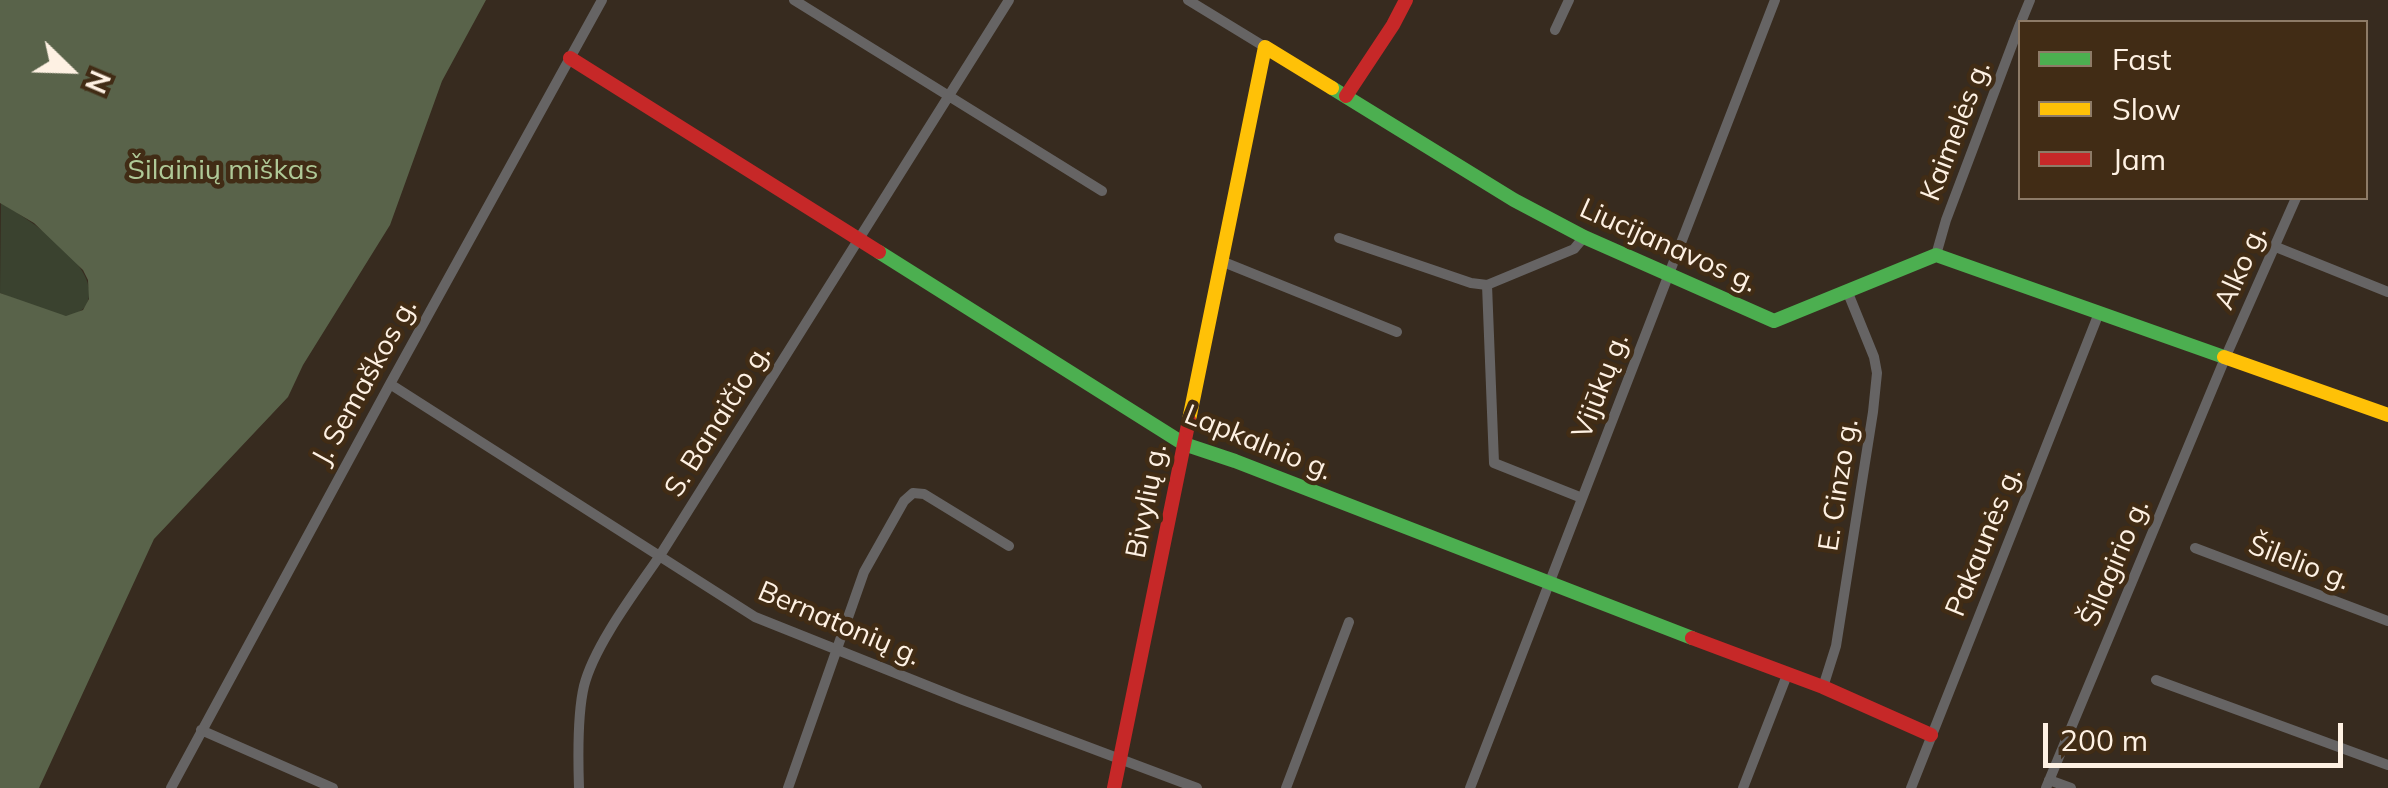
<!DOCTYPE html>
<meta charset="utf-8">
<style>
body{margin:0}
#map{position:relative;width:2388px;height:788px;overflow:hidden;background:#372b1f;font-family:Mulish,sans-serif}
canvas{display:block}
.legend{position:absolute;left:2018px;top:20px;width:350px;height:180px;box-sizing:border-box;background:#412c15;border:2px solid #8d7b67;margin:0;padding:12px 18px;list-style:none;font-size:30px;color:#fef1e3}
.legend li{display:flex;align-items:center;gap:20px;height:50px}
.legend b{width:50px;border:2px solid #8d7b67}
.north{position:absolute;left:20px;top:20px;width:100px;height:100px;-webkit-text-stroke:8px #412c15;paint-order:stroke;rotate:113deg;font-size:28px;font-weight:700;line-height:40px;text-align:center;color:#fef1e3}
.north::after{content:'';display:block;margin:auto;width:35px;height:45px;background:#fef1e3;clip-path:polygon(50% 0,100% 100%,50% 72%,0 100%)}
.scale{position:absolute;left:2043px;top:723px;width:300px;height:45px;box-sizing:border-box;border:5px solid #fef1e3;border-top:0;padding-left:12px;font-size:30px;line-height:35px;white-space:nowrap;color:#fef1e3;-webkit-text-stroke:8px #412c15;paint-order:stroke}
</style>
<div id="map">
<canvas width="2388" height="788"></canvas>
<ul class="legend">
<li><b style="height:12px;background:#4caf50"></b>Fast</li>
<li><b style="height:12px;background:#ffc107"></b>Slow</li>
<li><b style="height:12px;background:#c62828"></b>Jam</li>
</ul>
<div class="north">N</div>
<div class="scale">200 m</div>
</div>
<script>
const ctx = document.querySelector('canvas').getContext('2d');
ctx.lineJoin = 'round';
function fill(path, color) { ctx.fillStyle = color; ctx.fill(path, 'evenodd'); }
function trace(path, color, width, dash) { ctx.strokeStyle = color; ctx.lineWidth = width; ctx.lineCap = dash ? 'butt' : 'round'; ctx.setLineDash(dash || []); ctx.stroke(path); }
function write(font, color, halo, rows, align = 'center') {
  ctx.font = font + ' Mulish,sans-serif'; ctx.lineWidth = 9; ctx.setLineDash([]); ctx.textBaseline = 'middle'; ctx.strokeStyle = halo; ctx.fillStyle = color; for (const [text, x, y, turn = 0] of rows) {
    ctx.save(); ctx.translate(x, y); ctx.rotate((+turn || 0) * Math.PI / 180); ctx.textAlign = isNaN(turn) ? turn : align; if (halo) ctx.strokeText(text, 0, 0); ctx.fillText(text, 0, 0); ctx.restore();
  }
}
fill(new Path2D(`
 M 1,203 C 27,218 104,267 87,304 C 83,311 75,315 67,316 C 56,317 14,298 0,293 Z`), '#3a422f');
fill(new Path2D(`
 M 0,0 L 486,0 L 442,81 L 390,225 L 303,365 L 288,397 L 154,539 L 39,788 L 0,788 L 0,293 L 66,316 L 83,310 L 89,299 L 88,280 L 83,270 L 34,223 L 0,203 Z`), '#59634a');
trace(new Path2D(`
 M 794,0 L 1102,191
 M 1188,0 L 1265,47
 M 2021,22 L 2030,0
 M 1555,30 L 1569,0
 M 1339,238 L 1471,283 L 1487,285 L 1574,249 L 1584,237
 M 2276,247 L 2388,292
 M 1936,255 L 1946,220 L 2020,24
 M 1221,261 L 1397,332
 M 1487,285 L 1494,463 L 1582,498
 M 390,384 L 755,617 L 963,700 L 1197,788
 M 2195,548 L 2388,621
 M 2156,680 L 2388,765
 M 1823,687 L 1836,646 L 1873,412 L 1877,373 L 1874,357 L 1848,293
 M 201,730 L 333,788
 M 2049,780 L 2071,788
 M 171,788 L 390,384 L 602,0
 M 579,788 C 578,758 577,715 584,686 C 594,646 635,592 659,557 L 1009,0
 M 788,788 L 864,572 L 904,501 L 913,493 L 924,494 L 1009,546
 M 1286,788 L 1349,622
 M 1470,788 L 1775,0
 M 1743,788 L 1787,675
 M 1911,788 L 2099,313
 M 2046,788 L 2226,356 L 2296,198`), '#666464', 10);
trace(new Path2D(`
 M 1332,88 L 1514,200 L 1584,237 L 1774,321 L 1936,255 L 2224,357
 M 879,252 L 1184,444 L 1235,461 L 1692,638`), '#4caf50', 14);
trace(new Path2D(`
 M 2224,357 L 2388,415
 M 1189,420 L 1265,47 L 1332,88`), '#ffc107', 14);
trace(new Path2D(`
 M 570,58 L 879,252
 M 1346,96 L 1393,25 L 1406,0
 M 1692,638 L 1823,687 L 1931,735
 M 1114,788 L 1189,420`), '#c62828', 14);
write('28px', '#fef1e3', '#412c15', [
 ["Kaimelės g.",1956,131,-69],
 ["Liucijanavos g.",1668,246,24],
 ["Alko g.",2241,268,-66],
 ["J. Semaškos g.",365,382,-61],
 ["Vijūkų g.",1601,386,-69],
 ["S. Banaičio g.",718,421,-58],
 ["Lapkalnio g.",1258,443,22],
 ["E. Cinzo g.",1839,485,-81],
 ["Bivylių g.",1147,501,-79],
 ["Pakaunės g.",1984,542,-68],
 ["Šilagirio g.",2115,563,-67],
 ["Šilelio g.",2299,563,21],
 ["Bernatonių g.",839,624,23]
]);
write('28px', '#afc997', '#412c15', [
 ["Šilainių miškas",223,171]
]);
</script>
